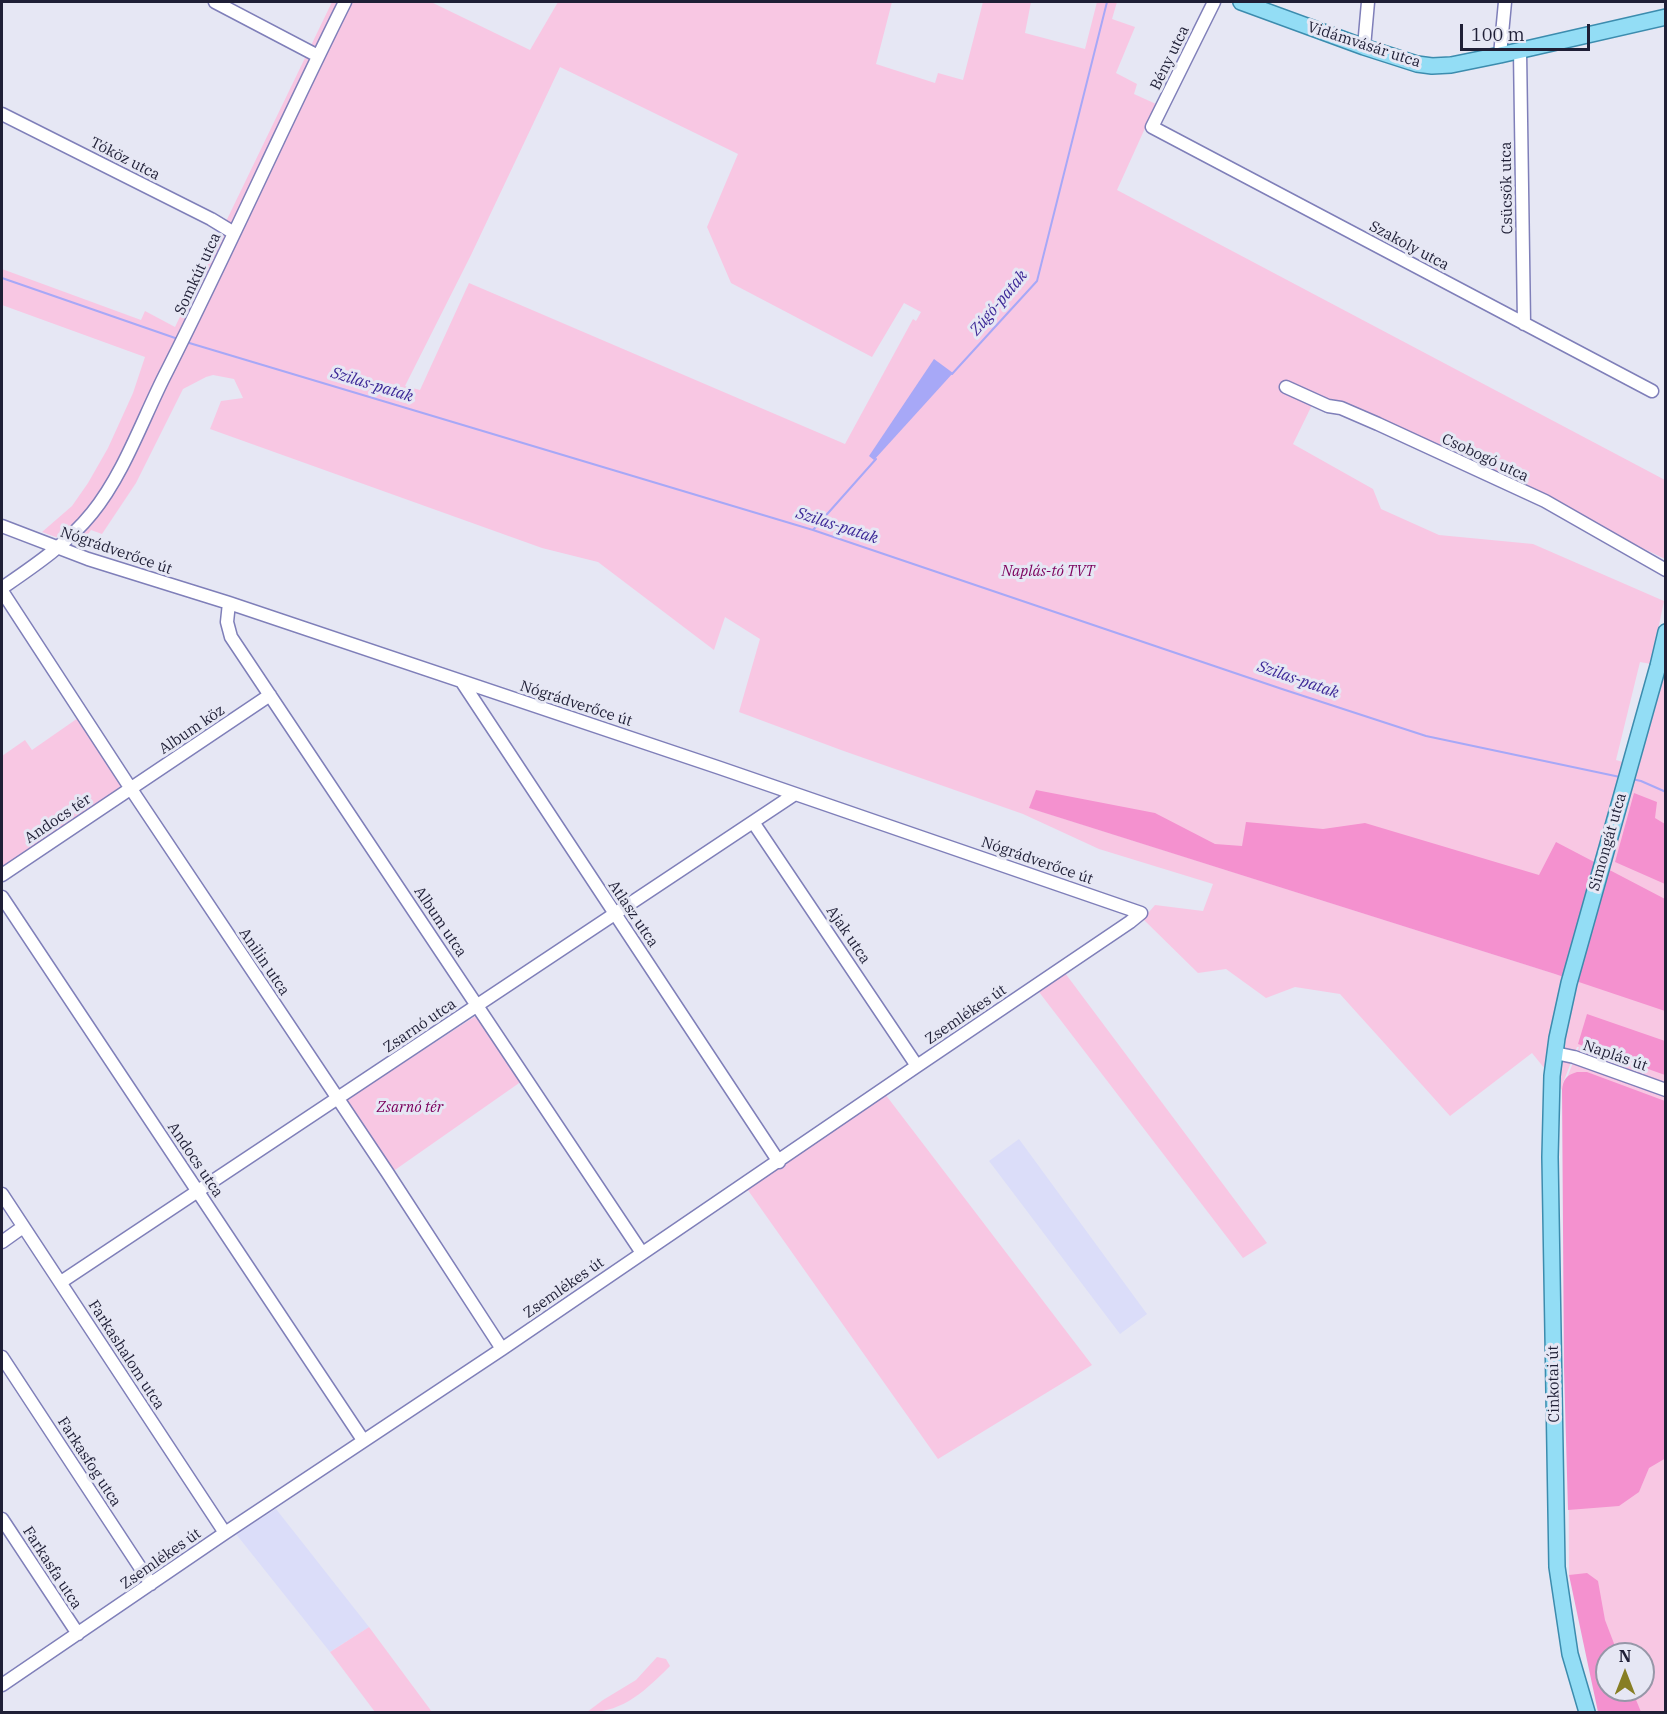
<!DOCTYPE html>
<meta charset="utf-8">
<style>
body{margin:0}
#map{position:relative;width:1667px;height:1714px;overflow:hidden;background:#e6e7f4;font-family:"IBM Plex Serif",serif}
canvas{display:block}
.frame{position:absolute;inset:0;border:3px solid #1f1f36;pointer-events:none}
.north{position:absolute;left:1595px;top:1642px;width:60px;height:60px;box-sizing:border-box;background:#e6e7f4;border:2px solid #9697a8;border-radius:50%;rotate:0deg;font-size:16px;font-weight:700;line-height:24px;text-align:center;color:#1f1f36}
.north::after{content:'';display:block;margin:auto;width:21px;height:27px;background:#877e24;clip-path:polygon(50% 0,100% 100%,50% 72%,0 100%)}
.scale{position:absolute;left:1460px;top:24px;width:130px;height:27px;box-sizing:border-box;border:3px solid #1f1f36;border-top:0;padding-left:8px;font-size:18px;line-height:21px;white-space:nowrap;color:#1f1f36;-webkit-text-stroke:4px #e6e7f4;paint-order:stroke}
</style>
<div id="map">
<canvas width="1667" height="1714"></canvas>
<div class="frame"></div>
<div class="north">N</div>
<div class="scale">100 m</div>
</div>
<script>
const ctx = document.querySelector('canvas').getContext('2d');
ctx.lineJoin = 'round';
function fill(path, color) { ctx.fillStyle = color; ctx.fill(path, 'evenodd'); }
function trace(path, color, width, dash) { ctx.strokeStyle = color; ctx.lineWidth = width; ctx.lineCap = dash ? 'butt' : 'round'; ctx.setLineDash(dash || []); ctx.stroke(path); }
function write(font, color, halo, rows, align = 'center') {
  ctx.font = font + ' "IBM Plex Serif",serif'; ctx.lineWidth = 6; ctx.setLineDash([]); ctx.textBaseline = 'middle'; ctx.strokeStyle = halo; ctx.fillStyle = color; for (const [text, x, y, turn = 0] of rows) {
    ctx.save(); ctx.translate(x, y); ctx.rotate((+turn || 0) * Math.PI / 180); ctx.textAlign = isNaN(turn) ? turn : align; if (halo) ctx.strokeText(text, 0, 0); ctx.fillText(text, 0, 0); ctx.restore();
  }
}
fill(new Path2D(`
 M 1019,1139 L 1147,1314 L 1120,1334 L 989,1161 Z
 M 276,1509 L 369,1627 L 330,1652 L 236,1534 Z`), '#dbddf9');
fill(new Path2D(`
 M 332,2 L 431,2 L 530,50 L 558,2 L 892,2 L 876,64 L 935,83 L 938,73 L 963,80 L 983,2 L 1031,2 L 1025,33 L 1085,49 L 1097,2 L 1117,2 L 1112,19 L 1135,27 L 1116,73 L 1137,84 L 1134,94 L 1156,104 L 1117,190 L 1665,480 L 1665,559 L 1339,401 L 1313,403 L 1293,444 L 1373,489 L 1381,509 L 1439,535 L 1533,544 L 1664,601 L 1651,664 L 1640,662 L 1616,760 L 1636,766 L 1665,656 L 1665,1712 L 1601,1712 L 1571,1575 L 1569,1575 L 1567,1078 L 1579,1047 L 1577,1047 L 1563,1083 L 1562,1090 L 1532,1053 L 1450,1116 L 1340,994 L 1295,987 L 1266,998 L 1226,969 L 1198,973 L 1143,919 L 1155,905 L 1203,911 L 1213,884 L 1099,849 L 1023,814 L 841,750 L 739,712 L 760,639 L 725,617 L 714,650 L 598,562 L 542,548 L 210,429 L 221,401 L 243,398 L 234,379 L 213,375 L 206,377 L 183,389 L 136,483 L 102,534 L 91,530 L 80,546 L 42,532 L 72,506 L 88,483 L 108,448 L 133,393 L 145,357 L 2,305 L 2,269 L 141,320 L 145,311 L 175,327 ZM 560,67 L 738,154 L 707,227 L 731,283 L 872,357 L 904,303 L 921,312 L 916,321 L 913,319 L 845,444 L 469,283 L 420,390 L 405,386 L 471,255 ZM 1035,794 L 1551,967 L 1581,982 L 1030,808 ZM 1607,1654 L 1643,1654 L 1643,1690 L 1607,1690 Z
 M 78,718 L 125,789 L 2,870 L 2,756 L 25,740 L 32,750 Z
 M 1065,973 L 1267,1243 L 1243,1258 L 1039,992 Z
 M 477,1015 L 522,1081 L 392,1172 L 345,1101 Z
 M 885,1094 L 1092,1365 L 938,1459 L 745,1186 Z
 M 369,1627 L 432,1712 L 375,1712 L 330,1652 Z
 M 657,1657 L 666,1659 L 670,1666 C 646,1690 623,1713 587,1712 L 603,1700 L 636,1680 Z`), '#f8c7e3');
fill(new Path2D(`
 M 1036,790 L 1155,813 L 1215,844 L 1242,846 L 1246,822 L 1323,829 L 1365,823 L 1539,875 L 1556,842 L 1665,899 L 1665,1011 L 1555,974 L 1029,808 Z
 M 1634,793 L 1657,802 L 1655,818 L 1665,824 L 1665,884 L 1615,862 Z
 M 1587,1014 L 1665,1041 L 1665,1075 L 1578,1044 Z
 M 1577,1072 L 1587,1072 L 1665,1101 L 1666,1458 L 1649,1468 L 1639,1492 L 1619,1506 L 1568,1510 L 1564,1369 L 1562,1090 C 1563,1079 1567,1075 1577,1072 Z
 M 1587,1573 L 1598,1581 L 1605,1620 L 1618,1654 L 1607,1654 L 1607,1690 L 1632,1690 L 1641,1712 L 1598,1712 L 1569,1575 Z`), '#f491cf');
fill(new Path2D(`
 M 934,359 L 953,373 L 874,460 L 869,456 Z`), '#a7a8f7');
trace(new Path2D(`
 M 2,278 L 178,339
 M 186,342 L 813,530 L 1282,689 L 1426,736 L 1620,777
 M 952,374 L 1037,281 L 1107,2
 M 813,530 L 876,459
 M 1632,779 L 1641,781 L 1666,792`), '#a7a8f7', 2);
const minor = new Path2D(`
 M 215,2 L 318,56
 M 1214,2 L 1152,127 L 1652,391
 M 1364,47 L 1368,2
 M 1520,51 L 1524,324
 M 1500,55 L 1505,2
 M 2,114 L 211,219 L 234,233
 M 1286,387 L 1328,406 L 1341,408 L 1378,424 L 1545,501 L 1666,570
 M 2,526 L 88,559 L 229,603 L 720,768 L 1141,913 L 1130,922 L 917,1066 L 502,1349 L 225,1533 L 2,1685
 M 2,588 C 34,566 67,544 92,513 C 123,475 142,421 164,377 C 227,253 283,126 345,2
 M 2,591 L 131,789 L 387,1172 L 502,1349
 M 229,603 L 227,622 L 231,637 L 642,1253
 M 462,682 L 779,1162
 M 753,822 L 917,1066
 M 2,875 L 270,695
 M 2,897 L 363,1440
 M 1555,1053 L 1574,1057 L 1666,1090
 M 2,1194 L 225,1533
 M 2,1242 L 23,1227
 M 61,1282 L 795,794
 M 2,1357 L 151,1584
 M 2,1519 L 78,1634`);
const major = new Path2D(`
 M 1241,2 L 1364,47 L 1417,64 L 1432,66 L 1451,65 L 1500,55 L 1666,17
 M 1587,1712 L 1570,1654 L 1557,1567 L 1550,1157 L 1552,1076 L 1557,1038 L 1569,983 L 1658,666 L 1666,632`);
trace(minor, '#7f7fb9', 15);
trace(major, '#3c8cae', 18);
trace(minor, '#fff', 12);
trace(major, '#93ddf5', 15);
write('15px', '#1f1f36', '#e6e7f4', [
 ["Vidámvásár utca",1364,45,18],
 ["Bény utca",1170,58,-64],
 ["Tóköz utca",125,159,27],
 ["Csücsök utca",1507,188,-91],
 ["Szakoly utca",1409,246,28],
 ["Somkút utca",198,274,-65],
 ["Csobogó utca",1485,458,25],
 ["Nógrádverőce út",116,551,19],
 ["Nógrádverőce út",576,704,18],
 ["Album köz",192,730,-34],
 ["Andocs tér",58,819,-34],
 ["Simongát utca",1608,842,-74],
 ["Nógrádverőce út",1037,861,19],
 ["Atlasz utca",633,914,56],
 ["Album utca",440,922,56],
 ["Ajak utca",848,935,56],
 ["Anilin utca",264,962,56],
 ["Zsemlékes út",966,1015,-34],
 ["Zsarnó utca",420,1026,-34],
 ["Naplás út",1615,1056,19],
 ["Andocs utca",195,1160,56],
 ["Zsemlékes út",564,1288,-35],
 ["Farkashalom utca",126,1355,57],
 ["Cinkotai út",1554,1384,-91],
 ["Farkasfog utca",89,1462,57],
 ["Zsemlékes út",161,1559,-35],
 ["Farkasfa utca",52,1568,57]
]);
write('italic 15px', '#7c005d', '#e6e7f4', [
 ["Naplás-tó TVT",1048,572],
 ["Zsarnó tér",410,1108]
]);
write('italic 16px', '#3c2897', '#e6e7f4', [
 ["Zúgó-patak",999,303,-50],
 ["Szilas-patak",372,385,17],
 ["Szilas-patak",837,526,18],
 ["Szilas-patak",1298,680,19]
]);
</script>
